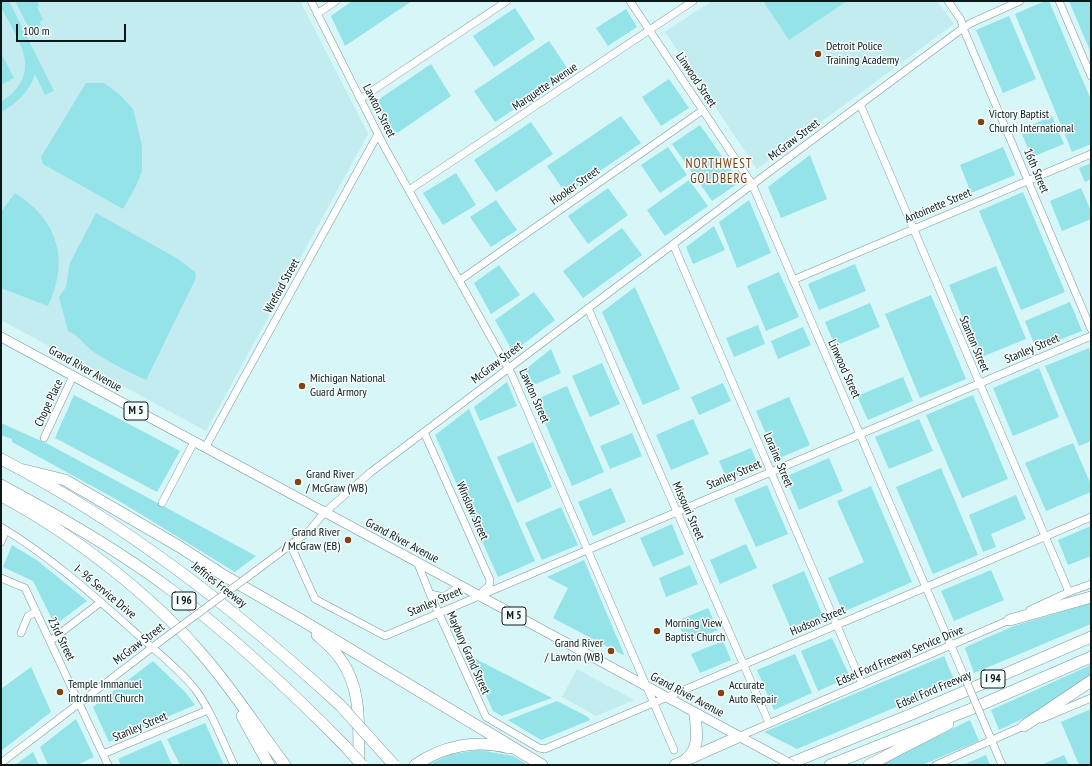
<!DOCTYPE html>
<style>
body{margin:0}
#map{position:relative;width:1092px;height:766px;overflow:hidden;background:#d6f6f8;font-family:"PT Sans Narrow",sans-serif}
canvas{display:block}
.frame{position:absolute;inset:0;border:2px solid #0d1919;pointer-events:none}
.scale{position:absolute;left:16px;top:24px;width:110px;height:18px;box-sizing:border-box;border:2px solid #0d1919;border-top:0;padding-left:5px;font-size:12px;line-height:14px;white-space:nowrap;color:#0d1919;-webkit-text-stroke:3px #f7fdfd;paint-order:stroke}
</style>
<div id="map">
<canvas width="1092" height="766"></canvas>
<div class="frame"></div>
<div class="scale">100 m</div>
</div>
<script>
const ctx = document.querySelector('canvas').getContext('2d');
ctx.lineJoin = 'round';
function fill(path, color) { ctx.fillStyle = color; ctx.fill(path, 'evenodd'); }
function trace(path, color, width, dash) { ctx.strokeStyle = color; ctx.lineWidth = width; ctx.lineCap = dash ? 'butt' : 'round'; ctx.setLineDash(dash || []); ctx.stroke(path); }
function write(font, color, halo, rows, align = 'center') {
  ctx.font = font + ' "PT Sans Narrow",sans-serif'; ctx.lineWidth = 3; ctx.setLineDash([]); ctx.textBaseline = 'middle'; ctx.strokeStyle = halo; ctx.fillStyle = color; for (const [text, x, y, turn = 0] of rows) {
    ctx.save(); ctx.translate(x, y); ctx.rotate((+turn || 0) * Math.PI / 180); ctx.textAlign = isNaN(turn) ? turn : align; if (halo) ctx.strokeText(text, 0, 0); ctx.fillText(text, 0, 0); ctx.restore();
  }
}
fill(new Path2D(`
 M 1,1 L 300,1 L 368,134 L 206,431 L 1,320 Z
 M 712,1 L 937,1 L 954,24 L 757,169 L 665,32 Z
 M 577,669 L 634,700 L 596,716 L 562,697 Z`), '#c2ecef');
fill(new Path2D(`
 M 1,1 L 9,1 L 54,91 L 45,95 L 35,74 C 30,91 16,104 1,112 L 1,102 C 45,73 19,42 1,7 Z
 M 15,1 L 37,1 L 39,6 L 37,7 L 43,20 L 40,22 L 41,25 L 30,30 Z
 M 352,1 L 412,1 L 345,46 L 331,16 Z
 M 763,1 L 847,1 L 789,40 Z
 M 1045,1 L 1049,1 L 1091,100 L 1091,144 L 1072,152 L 1015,14 Z
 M 1069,1 L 1091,1 L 1091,53 Z
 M 515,8 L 535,39 L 494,67 L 473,36 Z
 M 626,9 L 637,27 L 608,46 L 596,28 Z
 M 1009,16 L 1036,79 L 1003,93 L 976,30 Z
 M 549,41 L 570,72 L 495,122 L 474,91 Z
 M 1,53 L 14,78 L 1,85 Z
 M 431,64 L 451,96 L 393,136 L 375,102 Z
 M 669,79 L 689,108 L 661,126 L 642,97 Z
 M 86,83 L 104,83 L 119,94 L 133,109 L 142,146 L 142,171 L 136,186 L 123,209 L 43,164 L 41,157 Z
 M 621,116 L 641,143 L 566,194 L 547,166 Z
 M 1052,116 L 1064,144 L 1032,157 L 1020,130 Z
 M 531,122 L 553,154 L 496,192 L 474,160 Z
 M 700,125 L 740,182 L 712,201 L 672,144 Z
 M 668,147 L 687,175 L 660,193 L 641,165 Z
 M 1003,147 L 1015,175 L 971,193 L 960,165 Z
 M 810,155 L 827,199 L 781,218 L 768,187 Z
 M 1091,163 L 1091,179 L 1085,182 L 1079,168 Z
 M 456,173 L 476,205 L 443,225 L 423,193 Z
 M 689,180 L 708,206 L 665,236 L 647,210 Z
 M 608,188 L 628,215 L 588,244 L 568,216 Z
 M 1081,188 L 1091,211 L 1091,219 L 1062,231 L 1050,201 Z
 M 1023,192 L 1065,292 L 1021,310 L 979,211 Z
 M 15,193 C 58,220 70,260 48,306 L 1,288 L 1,212 Z
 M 496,200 L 517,230 L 491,247 L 470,217 Z
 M 749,200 L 771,253 L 737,268 L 719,222 Z
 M 96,213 L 178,259 L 195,272 L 196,278 L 146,380 C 128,372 111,363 94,352 C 84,345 80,336 68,331 L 59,297 L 66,287 L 70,263 Z
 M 714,226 L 725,250 L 693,264 L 686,247 Z
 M 622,228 L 642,255 L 583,298 L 563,271 Z
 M 855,264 L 866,291 L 819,310 L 808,284 Z
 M 499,265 L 520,295 L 491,314 L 474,283 Z
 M 996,266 L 1026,339 L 979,358 L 949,285 Z
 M 779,272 L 799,317 L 766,331 L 747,286 Z
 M 635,287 L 680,389 L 643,405 L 602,312 Z
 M 534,292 L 555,320 L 513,352 L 495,320 Z
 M 931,295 L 966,379 L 920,398 L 885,314 Z
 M 1070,302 L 1082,331 L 1036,349 L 1025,321 Z
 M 870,303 L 880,327 L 835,346 L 825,322 Z
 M 758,325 L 765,344 L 734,357 L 726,338 Z
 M 803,327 L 811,345 L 778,359 L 771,341 Z
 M 1089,348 L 1091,354 L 1091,441 L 1079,446 L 1045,366 Z
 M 551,349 L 561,373 L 529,387 L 522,372 Z
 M 602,363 L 620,404 L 590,417 L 572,376 Z
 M 1039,368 L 1059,417 L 1013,436 L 993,388 Z
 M 903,377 L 913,401 L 868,420 L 857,396 Z
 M 507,382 L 517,406 L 480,421 L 474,407 Z
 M 723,383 L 731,401 L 699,415 L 691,397 Z
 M 567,386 L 604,472 L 572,486 L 535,400 Z
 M 74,395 L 180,451 L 157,492 L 55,438 Z
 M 973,395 L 1008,479 L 962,498 L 926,415 Z
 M 789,397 L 810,445 L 777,459 L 756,411 Z
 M 469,409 L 535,561 L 498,577 L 435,435 Z
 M 693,419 L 709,454 L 671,470 L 656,435 Z
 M 919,419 L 933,451 L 889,469 L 875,437 Z
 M 1,423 L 48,444 L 256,556 L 235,572 L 121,502 L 12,442 L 12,439 L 1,435 Z
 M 632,433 L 642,456 L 610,469 L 600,446 Z
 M 533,442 L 552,487 L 517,503 L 497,457 Z
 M 1073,443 L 1091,485 L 1091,492 L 1046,511 L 1025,463 Z
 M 751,448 L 759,467 L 727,480 L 719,461 Z
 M 829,458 L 843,491 L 799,510 L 785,477 Z
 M 941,468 L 978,555 L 933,574 L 896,487 Z
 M 767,485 L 788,534 L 756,547 L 734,499 Z
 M 871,486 L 912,582 L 843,612 L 828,578 L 864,562 L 837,501 Z
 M 611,488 L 626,522 L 593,536 L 578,502 Z
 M 1016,495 L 1026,519 L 991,534 L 996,547 L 983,552 L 969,515 Z
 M 561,507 L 578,545 L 542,560 L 525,523 Z
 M 672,524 L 684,554 L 653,567 L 640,538 Z
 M 1091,526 L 1091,556 L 1068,565 L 1058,540 Z
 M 746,544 L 757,568 L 720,584 L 710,560 Z
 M 12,545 L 38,561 L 87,601 L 55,625 L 33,581 L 3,567 Z
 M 584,560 L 624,654 L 623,655 L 553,618 L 568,588 L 547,577 Z
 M 690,565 L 698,584 L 666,597 L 659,578 Z
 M 991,570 L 1004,600 L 954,621 L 941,591 Z
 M 804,571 L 825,621 L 793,634 L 772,585 Z
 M 1091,603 L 1091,624 L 974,673 L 965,648 L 968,646 L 1014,626 Z
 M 708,608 L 718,630 L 687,643 L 677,621 Z
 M 832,638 L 850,677 L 818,691 L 801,651 Z
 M 723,641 L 731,660 L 700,673 L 691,654 Z
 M 795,654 L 812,693 L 774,710 L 757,670 Z
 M 468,655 L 552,698 L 502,716 L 493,711 Z
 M 944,656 L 955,682 L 797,749 L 764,732 Z
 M 153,661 L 186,693 L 195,705 L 109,742 L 93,707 Z
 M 1091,665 L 1091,678 L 1037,712 L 999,730 L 991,710 Z
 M 31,667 L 51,712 L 1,751 L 1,689 Z
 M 557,701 L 588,717 L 590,720 L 541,740 L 508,720 Z
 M 1091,709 L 1091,765 L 1079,765 L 1061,722 Z
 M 76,719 L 94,757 L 77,765 L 48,765 L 40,747 Z
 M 970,720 L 979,741 L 922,765 L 879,765 Z
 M 205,723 L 224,765 L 180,765 L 167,739 Z
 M 161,740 L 172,765 L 121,765 L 118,759 Z
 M 479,750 L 513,756 L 528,765 L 427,765 L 452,754 Z
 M 33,752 L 39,765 L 15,765 Z
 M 986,755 L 990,765 L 963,765 Z
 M 1064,755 L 1069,765 L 1041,765 Z`), '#93e3e9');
const minor = new Path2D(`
 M 311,1 L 384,146 L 512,375 L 674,750
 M 630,1 L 752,184 L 962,671
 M 948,1 L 961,20 L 963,28 L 1091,329
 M 1059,1 L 1091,76
 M 317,14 L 336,1
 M 360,99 L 507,1
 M 860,104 L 1069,592
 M 409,190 L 693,1
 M 673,244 L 862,684
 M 460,280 L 703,110
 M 793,280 L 1091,154
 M 588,308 L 769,723
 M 424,432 L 490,580 L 489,586 L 483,591
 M 44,438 L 73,376
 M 205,448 L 378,134
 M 162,503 L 194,442
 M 1,527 C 51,557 94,596 138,635 C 157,652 179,669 195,689 C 212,712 222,740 234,765
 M 1,542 L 6,530
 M 291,546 L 315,599 L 385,636 L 1091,336
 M 418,564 L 430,594 L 444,597 L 460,586
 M 253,573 L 309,531 L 324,513 L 371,472 L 745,190 L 963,28 L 971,23 L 1020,1
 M 1,578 L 25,588 L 108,765
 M 430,594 L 486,717 L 539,748 L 545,749 L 1091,517
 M 1030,610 L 1069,592 L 1091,584
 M 21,633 L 28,616 L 36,612
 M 50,641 L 101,602
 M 1041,719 L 1091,698
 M 988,732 L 1002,765
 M 738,737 L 1014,618
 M 103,754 L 208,710
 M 1,763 L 162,640
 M 936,765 L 1026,725`);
const major = new Path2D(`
 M 1,337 L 783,760`);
const highway = new Path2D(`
 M 1,459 C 127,524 236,610 340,705
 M 20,469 L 65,480 L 180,547 L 223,575 L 303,621 L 542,765
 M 1,485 C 60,517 120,551 174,592 C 235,639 291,691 345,746
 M 1,496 C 70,532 150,594 201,653 C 232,688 257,728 285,765
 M 1010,620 L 1091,597
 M 317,635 C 326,643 335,650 341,660 C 363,690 358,730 359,765
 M 242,716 L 269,765
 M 1024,726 L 1091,681
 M 687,758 C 701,746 696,730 695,714
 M 415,765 C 443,746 476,739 509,748
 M 675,765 L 738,737
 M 786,765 L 912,714 L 1091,637
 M 830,765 L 971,709 L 1091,657
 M 869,765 L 948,724`);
trace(minor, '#7a989a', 8);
trace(major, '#7a989a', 10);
trace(highway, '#7a989a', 12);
trace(minor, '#fff', 7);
trace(major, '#fff', 9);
trace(highway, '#fff', 11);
const minorBridge = new Path2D(`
 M 162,640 L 253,573
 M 962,671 L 988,732`);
const majorBridge = new Path2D(`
 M 783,760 L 792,765`);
const highwayBridge = new Path2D(`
 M 340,705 L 394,765
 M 345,746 L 362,765`);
trace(minorBridge, '#7a989a', 8, []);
trace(majorBridge, '#7a989a', 10, []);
trace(highwayBridge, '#7a989a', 12, []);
trace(minorBridge, '#fff', 7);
trace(majorBridge, '#fff', 9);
trace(highwayBridge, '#fff', 11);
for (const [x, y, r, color] of [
 [818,54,4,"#854211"],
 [981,122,4,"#854211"],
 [302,386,4,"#854211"],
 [298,482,4,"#854211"],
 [348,540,4,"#854211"],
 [657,631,4,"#854211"],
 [611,651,4,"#854211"],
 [60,692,4,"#854211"],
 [721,693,4,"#854211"]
]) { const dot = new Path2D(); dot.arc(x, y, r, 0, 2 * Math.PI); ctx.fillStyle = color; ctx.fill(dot); trace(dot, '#f7fdfd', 1.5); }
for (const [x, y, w] of [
 [136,411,24],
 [184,601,24],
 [514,616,24],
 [993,679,24]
]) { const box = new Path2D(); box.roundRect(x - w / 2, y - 9, w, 18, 3); ctx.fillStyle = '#f7fdfd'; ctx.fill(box); trace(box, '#0d1919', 1); }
write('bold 11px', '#0d1919', null, [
 ["M 5",136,411],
 ["I 96",184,601],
 ["M 5",514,616],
 ["I 94",993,679]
]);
write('12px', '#0d1919', '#f7fdfd', [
 ["Detroit Police",826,47],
 ["Training Academy",826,61],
 ["Victory Baptist",989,115],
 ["Church International",989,129],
 ["Michigan National",310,379],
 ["Guard Armory",310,393],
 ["Grand River",306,475],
 ["/ McGraw (WB)",306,489],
 ["Grand River",340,533,"right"],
 ["/ McGraw (EB)",340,547,"right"],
 ["Morning View",665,624],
 ["Baptist Church",665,638],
 ["Grand River",603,644,"right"],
 ["/ Lawton (WB)",603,658,"right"],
 ["Temple Immanuel",68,685],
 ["Intrdnmntl Church",68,699],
 ["Accurate",729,686],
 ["Auto Repair",729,700]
], 'left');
write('12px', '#0d1919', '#f7fdfd', [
 ["Linwood Street",696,80,56],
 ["Marquette Avenue",545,87,-34],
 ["Lawton Street",379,111,63],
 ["McGraw Street",794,140,-37],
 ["16th Street",1036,171,67],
 ["Hooker Street",575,186,-35],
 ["Antoinette Street",938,206,-23],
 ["Wreford Street",282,286,-61],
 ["Stanton Street",974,344,67],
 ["Stanley Street",1032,349,-23],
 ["McGraw Street",497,363,-37],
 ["Grand River Avenue",85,369,29],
 ["Linwood Street",844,369,66],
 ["Lawton Street",534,396,66],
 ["Chope Place",49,403,-65],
 ["Loraine Street",778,460,67],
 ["Stanley Street",734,475,-23],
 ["Winslow Street",472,511,66],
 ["Missouri Street",688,511,66],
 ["Grand River Avenue",402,541,28],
 ["Jeffries Freeway",219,585,38],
 ["I- 96 Service Drive",105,592,40],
 ["Stanley Street",435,602,-23],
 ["Hudson Street",818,621,-23],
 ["23rd Street",61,639,64],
 ["McGraw Street",139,644,-37],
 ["Maybury Grand Street",468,653,66],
 ["Edsel Ford Freeway Service Drive",900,656,-23],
 ["Edsel Ford Freeway",934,690,-23],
 ["Grand River Avenue",687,695,28],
 ["Stanley Street",140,727,-23]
]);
ctx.letterSpacing = '1px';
write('13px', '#783c0f', '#f7fdfd', [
 ["NORTHWEST",719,164],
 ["GOLDBERG",719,179]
]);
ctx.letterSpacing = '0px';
</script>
